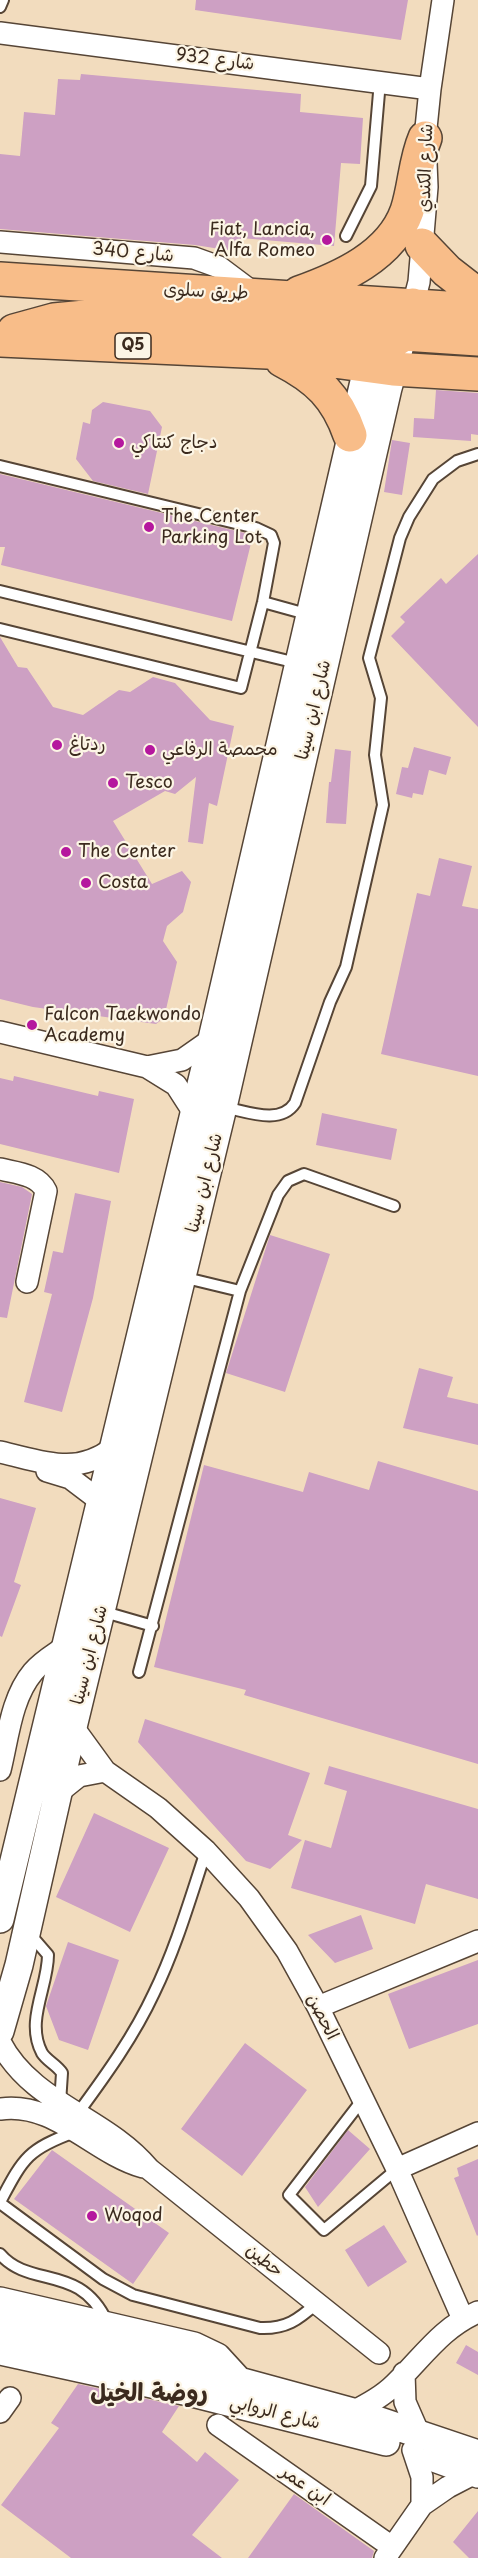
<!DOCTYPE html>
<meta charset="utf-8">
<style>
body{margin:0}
canvas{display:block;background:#f2dcbe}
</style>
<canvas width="478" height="2558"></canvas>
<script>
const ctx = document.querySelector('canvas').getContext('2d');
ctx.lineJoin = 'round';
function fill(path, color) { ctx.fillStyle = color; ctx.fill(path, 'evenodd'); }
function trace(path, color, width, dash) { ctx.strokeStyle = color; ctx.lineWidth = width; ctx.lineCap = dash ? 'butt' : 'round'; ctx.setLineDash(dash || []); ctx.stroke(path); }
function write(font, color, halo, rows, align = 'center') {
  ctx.font = font + ' "Playpen Sans","Playpen Sans Arabic",sans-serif'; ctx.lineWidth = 4.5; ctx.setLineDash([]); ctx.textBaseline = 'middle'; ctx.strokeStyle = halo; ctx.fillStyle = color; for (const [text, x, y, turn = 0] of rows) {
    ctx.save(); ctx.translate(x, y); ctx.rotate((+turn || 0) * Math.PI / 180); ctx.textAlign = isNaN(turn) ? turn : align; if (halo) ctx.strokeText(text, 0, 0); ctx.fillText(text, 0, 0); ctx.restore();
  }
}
fill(new Path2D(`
 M 196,0 L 408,0 L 401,40 L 195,10 Z
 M 81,74 L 301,94 L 300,112 L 363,118 L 360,164 L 341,163 L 334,246 L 241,238 L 239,252 L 195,245 L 0,229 L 0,154 L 20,156 L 24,112 L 55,115 L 58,79 L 80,80 Z
 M 436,390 L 478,393 L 478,435 L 471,434 L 471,441 L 413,437 L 414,418 L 434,419 Z
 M 103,402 L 150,411 L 162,427 L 148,494 L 93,481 L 76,459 L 83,422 L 90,424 L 92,410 Z
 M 392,440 L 410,443 L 402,495 L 384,492 Z
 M 0,474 L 253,535 L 232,621 L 1,565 L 5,547 L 0,547 Z
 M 478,554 L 478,727 L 391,636 L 405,622 L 400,617 L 441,578 L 446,584 Z
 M 0,637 L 18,667 L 27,668 L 53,707 L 83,715 L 119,690 L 130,692 L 153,677 L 175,683 L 210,720 L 234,726 L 217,806 L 209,803 L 203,844 L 188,842 L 196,777 L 175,794 L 165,791 L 113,821 L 152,884 L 182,871 L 191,882 L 183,912 L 167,926 L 163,941 L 177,962 L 164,1018 L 156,1024 L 33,1007 L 0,999 Z
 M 414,747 L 451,757 L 446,775 L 429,770 L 423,795 L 413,793 L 412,798 L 396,794 L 402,767 L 408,768 Z
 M 335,749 L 351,751 L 346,824 L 326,823 L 329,782 L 331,782 Z
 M 439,858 L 472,866 L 462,906 L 478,909 L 478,1076 L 381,1054 L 417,893 L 430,896 Z
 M 14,1076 L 98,1096 L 99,1091 L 134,1099 L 119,1173 L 0,1144 L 0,1078 L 13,1081 Z
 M 322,1113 L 397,1129 L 391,1160 L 316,1145 Z
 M 0,1182 L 22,1187 L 32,1194 L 7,1318 L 0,1317 Z
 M 75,1193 L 111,1201 L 93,1298 L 62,1412 L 24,1402 L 52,1294 L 44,1292 L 53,1251 L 63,1253 Z
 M 270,1235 L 330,1254 L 285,1392 L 226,1373 Z
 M 419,1368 L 453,1377 L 447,1397 L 478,1404 L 478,1445 L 403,1428 Z
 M 378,1461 L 478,1491 L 478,1764 L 244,1695 L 246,1690 L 154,1667 L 204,1465 L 303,1492 L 309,1472 L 369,1490 Z
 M 0,1498 L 36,1508 L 14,1582 L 21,1585 L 2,1637 L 0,1636 Z
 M 145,1719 L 310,1773 L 288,1835 L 302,1840 L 270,1869 L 246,1861 L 138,1742 Z
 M 329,1766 L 478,1809 L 478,1899 L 426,1884 L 415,1924 L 291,1888 L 305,1840 L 331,1848 L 347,1791 L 324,1784 Z
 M 94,1813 L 169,1848 L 130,1932 L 56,1897 Z
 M 361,1915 L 373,1949 L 335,1963 L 308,1935 Z
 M 68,1942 L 119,1960 L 88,2050 L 59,2040 L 46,2006 Z
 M 478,1960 L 478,2024 L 409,2049 L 388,1994 Z
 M 245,2043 L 307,2090 L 242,2176 L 181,2129 Z
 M 348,2130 L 370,2149 L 318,2207 L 305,2187 Z
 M 52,2150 L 169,2233 L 133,2284 L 14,2199 Z
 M 478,2159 L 478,2235 L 477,2236 L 454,2178 L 459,2176 L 457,2168 Z
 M 384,2225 L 407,2262 L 368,2287 L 345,2250 Z
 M 466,2345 L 478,2352 L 478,2375 L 456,2363 Z
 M 78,2384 L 179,2406 L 162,2432 L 197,2462 L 205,2452 L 239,2480 L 192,2535 L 222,2558 L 71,2558 L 1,2505 L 59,2428 L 51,2423 Z
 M 294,2494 L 374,2551 L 372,2558 L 248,2558 Z
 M 478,2511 L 478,2558 L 469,2558 L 453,2542 Z`), '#cda0c3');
const service = new Path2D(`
 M 0,7 L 3,0
 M 346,236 L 371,186 L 380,81
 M 0,466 L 256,528 L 271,535 L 274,543 L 263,602 L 241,688 L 0,629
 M 0,591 L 297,663
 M 263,602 L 310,615
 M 223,1107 C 246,1111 280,1126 295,1103 L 330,1002 L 346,967 L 383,805 L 375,755 L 381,698 L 369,658 L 400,538 L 409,517 L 433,479 L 457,461 L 478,454
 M 182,1277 L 240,1291
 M 101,1611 L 153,1626
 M 139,1672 L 240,1291 L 278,1195 L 288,1181 L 304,1174 L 394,1206
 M 29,1933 L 48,1955 C 48,1987 25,2021 42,2053 C 47,2061 57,2065 62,2073 L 60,2103
 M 363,2099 L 289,2195 L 324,2230 L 397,2169
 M 78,2113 C 106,2075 134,2036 154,1993 C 176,1948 190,1899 206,1851
 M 0,2202 C 23,2159 27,2149 75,2132
 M 0,2203 L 103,2279 L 133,2295 L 260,2328 C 286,2329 298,2320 317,2303
 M 0,2254 C 30,2289 80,2263 107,2322`);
const minor = new Path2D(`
 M 0,33 L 430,89
 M 0,242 L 194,258 L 219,267 L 255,294
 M 413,305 L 419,282 L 427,187 L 425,138 L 430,89 L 443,0
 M 0,1032 L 147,1067 L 176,1085 L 194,1113
 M 147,1067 L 182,1060 L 212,1039
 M 0,1169 C 16,1173 38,1174 46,1191 L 27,1282
 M 0,1452 C 41,1461 76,1477 113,1448
 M 47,1471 L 70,1478 L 99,1500
 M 73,1727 L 105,1771 L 158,1808 L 206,1851 L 249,1898 L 287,1951 L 318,2007 L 397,2169 L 463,2319
 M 0,1770 C 8,1738 11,1698 33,1672 C 42,1661 55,1654 66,1646
 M 59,1792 L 79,1776 L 105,1771
 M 318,2007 L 478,1941
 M 0,2042 C 32,2104 106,2117 149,2169 L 379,2353
 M 0,2109 C 55,2101 93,2153 143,2167
 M 397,2169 L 478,2133
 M 404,2373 L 405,2402 L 419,2434
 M 0,2412 L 10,2398
 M 353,2412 C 368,2404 383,2396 395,2384 C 423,2357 441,2328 478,2312
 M 218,2425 L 392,2547
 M 413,2450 L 422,2477 L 422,2505
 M 385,2558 L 422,2505 L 448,2487 L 475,2473`);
const tertiary = new Path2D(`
 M 0,1919 L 212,1039 L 372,347
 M 0,2031 L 19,1965 L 73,1727 L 223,1107 L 388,388 L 399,349
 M 0,2301 L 194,2346 L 217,2357 L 239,2381
 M 0,2326 L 239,2381 L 353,2412 L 478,2454
 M 0,2351 L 184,2391 L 386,2442
 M 434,2458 L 478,2474`);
const primary = new Path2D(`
 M 422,245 L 447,271 L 478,295
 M 0,279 L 478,310
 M 299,293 C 341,278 391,256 407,211 C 415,187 415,161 425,138
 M 14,331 L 54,320 L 96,316 L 376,333 L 397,323 L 413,305
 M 0,340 L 267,352 L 393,369 L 478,374
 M 377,352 L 404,334 L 478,339
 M 282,360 C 317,378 337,397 350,435`);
trace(service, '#564536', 14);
trace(minor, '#564536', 24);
trace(tertiary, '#564536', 30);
trace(primary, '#564536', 36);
trace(service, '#fff', 10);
trace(minor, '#fff', 21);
trace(tertiary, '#fff', 27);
trace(primary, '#f8bd89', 33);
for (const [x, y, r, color] of [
 [327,240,6,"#b5179e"],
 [119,443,6,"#b5179e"],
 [149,527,6,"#b5179e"],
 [57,745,6,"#b5179e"],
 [150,750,6,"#b5179e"],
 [113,783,6,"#b5179e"],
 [66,852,6,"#b5179e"],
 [86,883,6,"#b5179e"],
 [32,1025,6,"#b5179e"],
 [92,2216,6,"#b5179e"]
]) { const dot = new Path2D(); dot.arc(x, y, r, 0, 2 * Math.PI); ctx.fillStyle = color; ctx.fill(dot); trace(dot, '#fcf5e5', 2); }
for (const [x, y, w] of [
 [133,346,36]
]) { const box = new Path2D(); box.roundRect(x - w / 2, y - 13, w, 26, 4.5); ctx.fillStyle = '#fcf5e5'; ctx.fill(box); trace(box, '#3b2a1e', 1.5); }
write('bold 16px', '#3b2a1e', null, [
 ["Q5",133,346]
]);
write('18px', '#3b2a1e', '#fcf5e5', [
 ["شارع 932",215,60,7],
 ["شارع الكندي",426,168,-88],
 ["شارع 340",133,253,5],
 ["طريق سلوى",206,292,3],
 ["شارع ابن سينا",314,710,-77],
 ["شارع ابن سينا",205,1183,-76],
 ["شارع ابن سينا",90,1655,-76],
 ["الحصن",322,2017,63],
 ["حطين",264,2261,39],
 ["شارع الروابي",275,2413,14],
 ["ابن عمر",305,2486,35]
]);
write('18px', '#3b2a1e', '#fcf5e5', [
 ["Fiat, Lancia,",315,230,"right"],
 ["Alfa Romeo",315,251,"right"],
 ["دجاج كنتاكي",131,443],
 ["The Center",161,517],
 ["Parking Lot",161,538],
 ["ردتاغ",69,745],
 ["محمصة الرفاعي",162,750],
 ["Tesco",125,783],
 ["The Center",78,852],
 ["Costa",98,883],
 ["Falcon Taekwondo",44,1015],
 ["Academy",44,1036],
 ["Woqod",104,2216]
], 'left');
write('bold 24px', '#3b2a1e', '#fcf5e5', [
 ["روضة الخيل",149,2394]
]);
</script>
